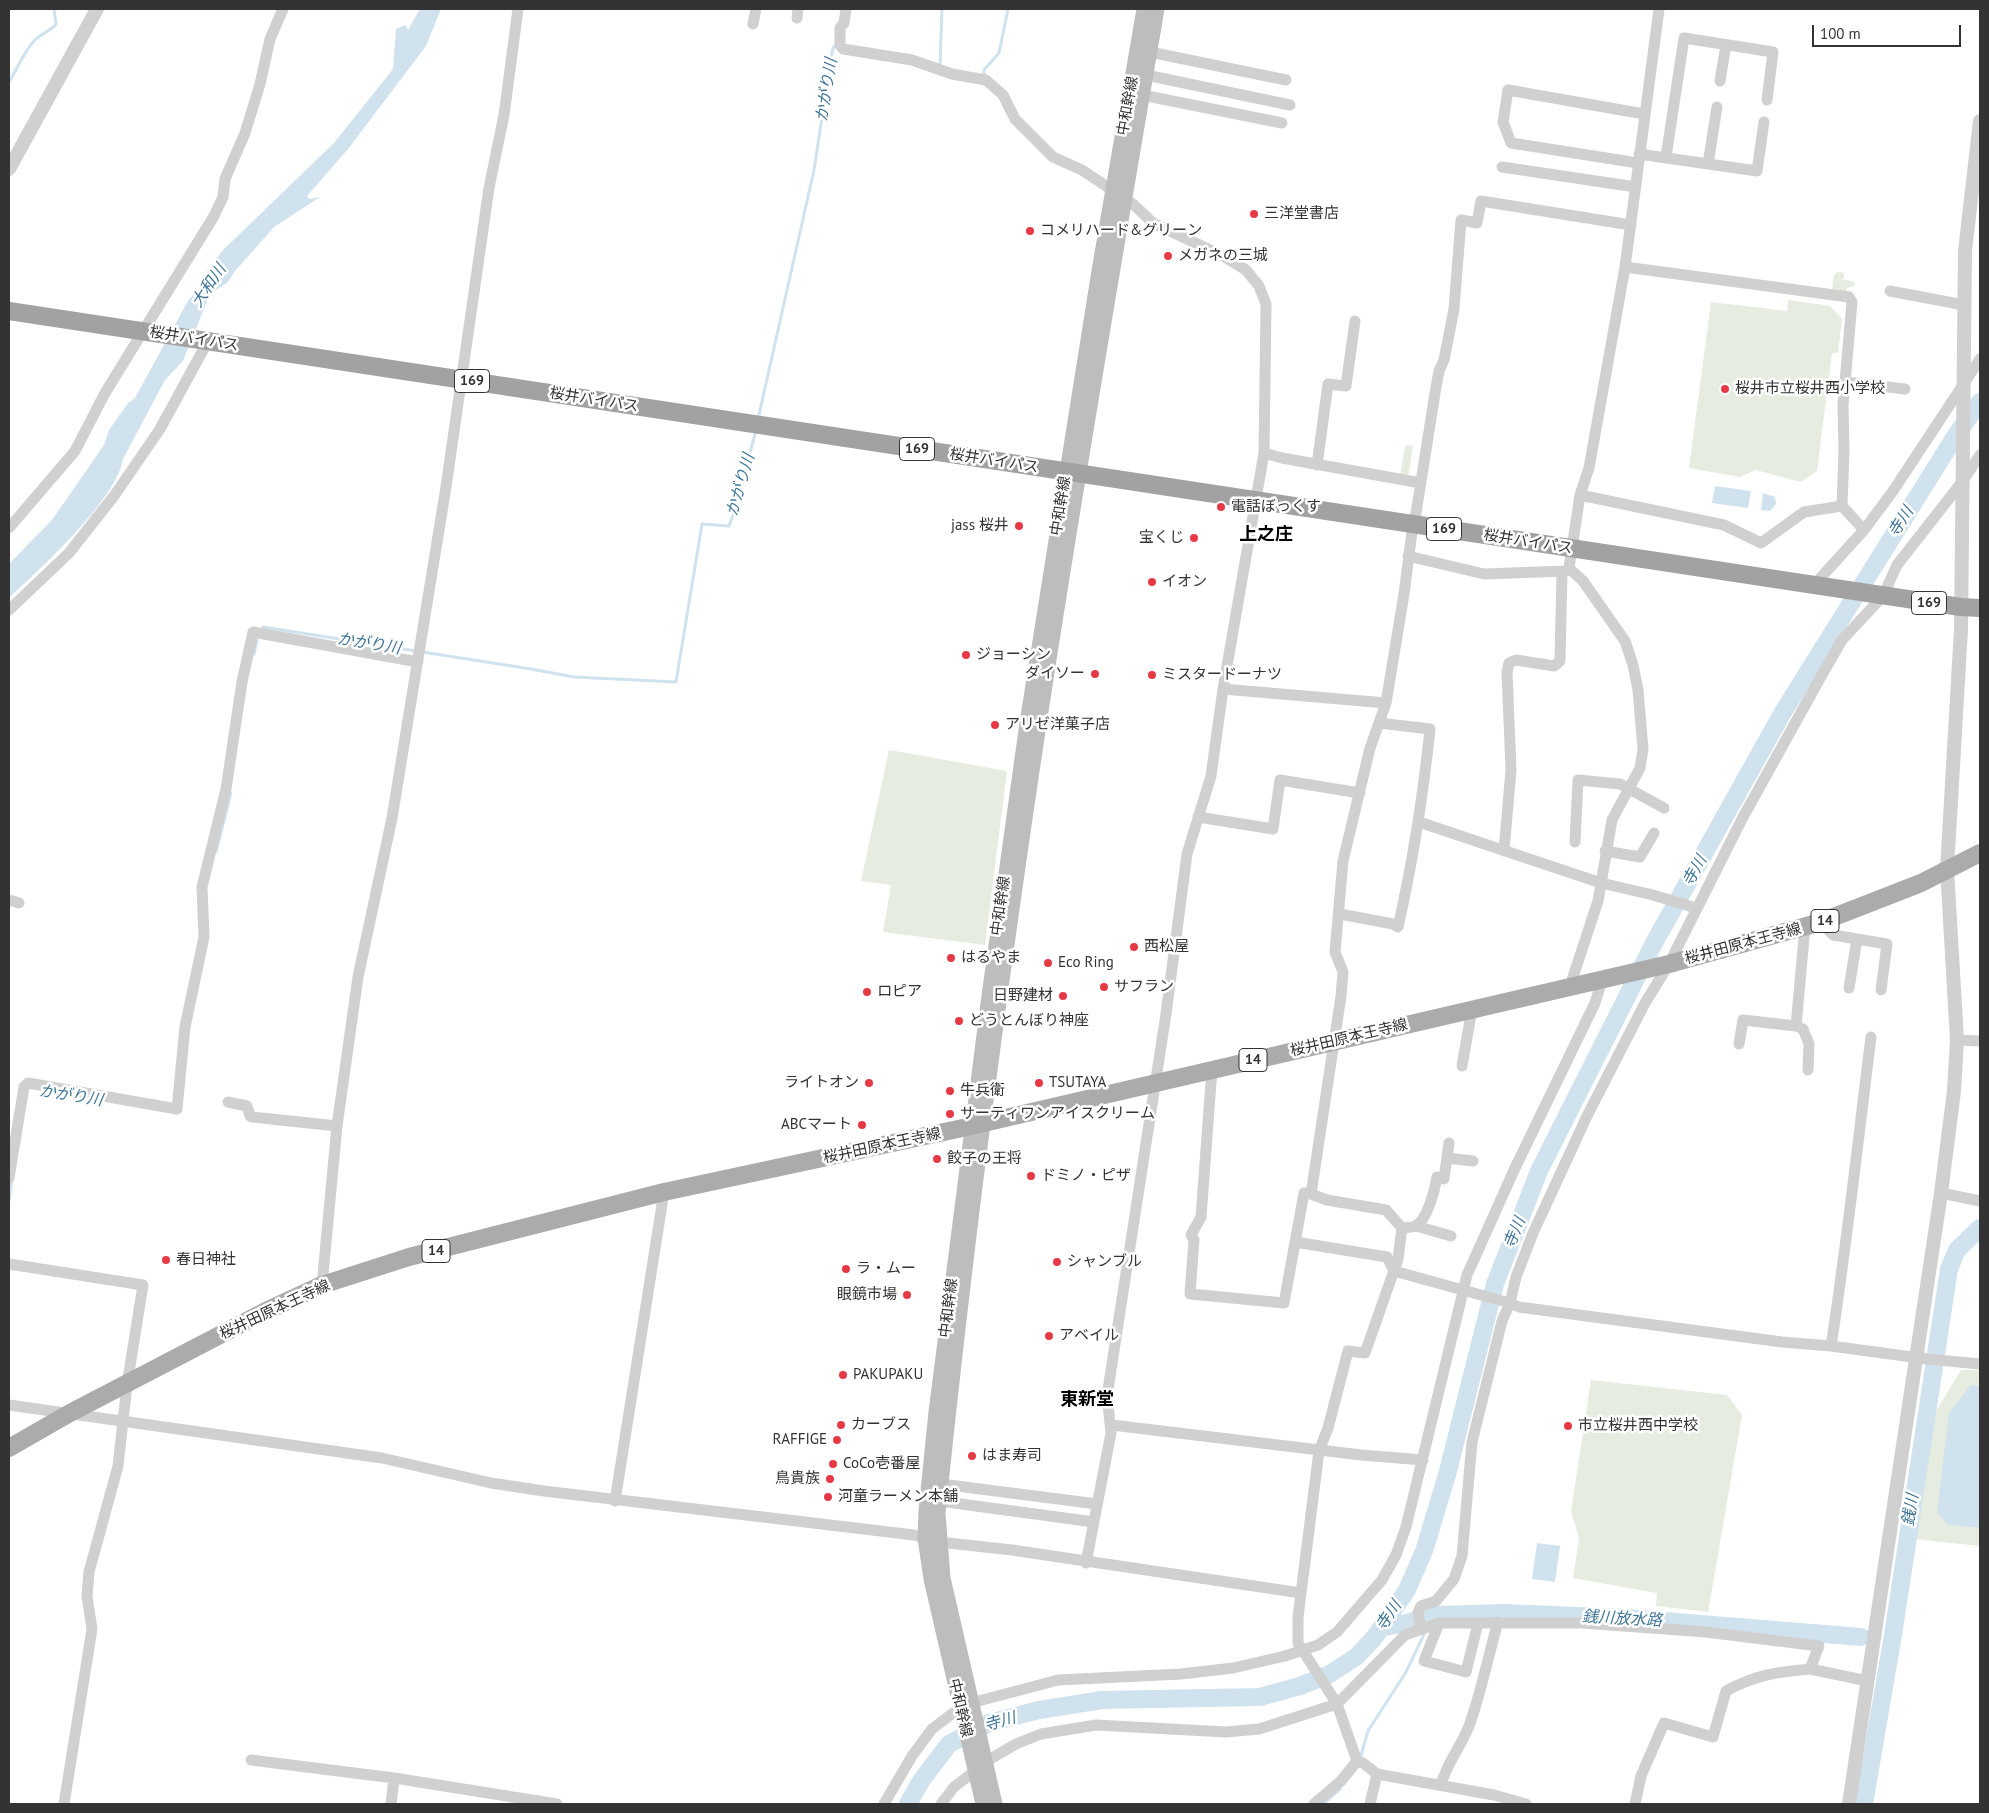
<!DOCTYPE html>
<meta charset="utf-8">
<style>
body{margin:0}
#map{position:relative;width:1989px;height:1813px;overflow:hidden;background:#fff;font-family:"PT Sans",sans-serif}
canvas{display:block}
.frame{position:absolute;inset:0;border:10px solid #333;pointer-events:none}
.scale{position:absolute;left:1812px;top:25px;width:149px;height:22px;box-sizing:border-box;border:2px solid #333;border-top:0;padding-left:6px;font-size:15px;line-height:18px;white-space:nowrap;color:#333;-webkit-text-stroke:4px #fff;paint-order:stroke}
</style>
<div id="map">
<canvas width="1989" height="1813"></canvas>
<div class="frame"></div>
<div class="scale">100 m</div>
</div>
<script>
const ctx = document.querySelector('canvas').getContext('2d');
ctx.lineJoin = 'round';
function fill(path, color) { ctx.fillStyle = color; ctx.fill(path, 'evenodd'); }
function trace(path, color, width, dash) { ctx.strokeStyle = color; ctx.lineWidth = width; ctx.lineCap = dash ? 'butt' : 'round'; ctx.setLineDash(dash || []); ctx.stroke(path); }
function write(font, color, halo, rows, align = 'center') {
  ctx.font = font + ' "PT Sans","Noto Sans JP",sans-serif'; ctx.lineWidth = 5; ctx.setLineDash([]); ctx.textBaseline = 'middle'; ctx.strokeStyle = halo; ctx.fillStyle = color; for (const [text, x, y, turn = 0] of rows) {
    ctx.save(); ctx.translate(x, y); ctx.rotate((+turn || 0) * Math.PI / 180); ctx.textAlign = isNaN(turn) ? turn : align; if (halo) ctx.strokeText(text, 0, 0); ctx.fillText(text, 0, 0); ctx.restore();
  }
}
fill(new Path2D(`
 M 1837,272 L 1844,273 L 1844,278 L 1841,279 L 1855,282 L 1854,286 L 1847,288 L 1846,293 L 1832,290 L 1834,275 Z
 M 1788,300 L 1830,306 L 1842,319 L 1838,353 L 1832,353 L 1817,471 L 1801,482 L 1756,470 L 1740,477 L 1689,468 L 1711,302 L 1787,311 Z
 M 1405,445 L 1413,446 L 1408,478 L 1400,477 Z
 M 889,750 L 1007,771 L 985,945 L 883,932 L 891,885 L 861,881 Z
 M 1961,1370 L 1980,1370 L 1980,1386 L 1971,1385 L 1949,1525 L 1980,1528 L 1980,1546 L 1915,1539 L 1930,1421 Z
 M 1591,1380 L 1727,1395 L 1742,1415 L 1708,1612 L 1656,1606 L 1657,1593 L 1573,1578 L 1579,1538 L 1571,1511 Z`), '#e6ecdf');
fill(new Path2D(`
 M 420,9 L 441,9 L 426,46 L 348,149 L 307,196 L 310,199 L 320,197 L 274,227 L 236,270 L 227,283 L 210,294 L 183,361 L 165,380 L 123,459 C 117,499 39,570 9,598 L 9,564 L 52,520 L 104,445 L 109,430 L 128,403 L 135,398 L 189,299 L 200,289 L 202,278 L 222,251 L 334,143 L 393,69 L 396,29 L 405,25 L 408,30 Z
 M 1715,486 L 1751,491 L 1748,508 L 1712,503 Z
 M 1763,493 L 1775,497 L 1776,504 L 1770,511 L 1761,510 Z
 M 1971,1385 L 1980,1386 L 1980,1528 L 1948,1525 L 1937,1512 L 1949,1413 Z
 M 1537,1543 L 1560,1546 L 1555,1582 L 1532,1579 Z`), '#cfe2ee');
trace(new Path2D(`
 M 940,66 L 942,9
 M 984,76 L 984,70 L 999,53 L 1008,9
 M 9,82 C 17,69 24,52 34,41 C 41,33 50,32 56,24 L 54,9
 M 758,419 L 814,170 L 832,52 L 834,46 L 837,46
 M 263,627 L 531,669 L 574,677 L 676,682 L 702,524 L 729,526 L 736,507 L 756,430
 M 254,654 L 257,640
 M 216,852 L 231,793
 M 9,1201 L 12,1179
 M 1360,1759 L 1368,1731 L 1406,1672 L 1425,1632
 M 1324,1803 L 1340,1789`), '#cfe2ee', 3);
trace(new Path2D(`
 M 1383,1627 L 1402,1624 L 1438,1615 L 1504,1613 L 1627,1618 L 1861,1637
 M 908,1804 L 921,1781 L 949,1744 L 989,1723 L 1039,1710 L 1102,1700 L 1260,1697 L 1300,1686 L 1328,1675 L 1356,1657 L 1374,1638 L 1407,1590 L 1424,1551 L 1447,1475 L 1495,1284 L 1539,1171 L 1654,943 L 1783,712 L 1956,435 L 1980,402
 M 1864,1804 L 1893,1635 L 1949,1269 L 1957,1250 L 1980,1228`), '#cfe2ee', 18);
trace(new Path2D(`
 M 846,9 L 844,23 L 840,28 L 840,45 L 843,49 L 912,60 L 952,74 L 986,80 L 1003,95 L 1015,119 L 1053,157 L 1082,170 L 1133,204 L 1153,223 L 1225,257 L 1246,270 L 1259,286 L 1266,304 L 1264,453 L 1223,689 L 1211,776 L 1187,854 L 1166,1014 L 1107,1396 L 1111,1433 L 1086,1563
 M 797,18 L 798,9
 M 753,24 L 756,9
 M 1150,52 L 1286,80
 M 1146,75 L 1290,105
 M 1720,81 L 1726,45
 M 1142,95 L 1282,123
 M 1639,154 L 1757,171 L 1764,122
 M 1666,157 L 1684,38 L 1773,52 L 1767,100
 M 1638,163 L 1511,143 L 1503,122 L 1508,90 L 1644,114
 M 1708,164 L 1717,107
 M 1502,167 L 1636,187
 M 1890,291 L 1964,305
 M 1845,382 L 1905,389
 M 1264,453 L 1282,458 L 1421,483
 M 1317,465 L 1328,384 L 1346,386 L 1355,321
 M 1580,495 L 1724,525 L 1761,543 L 1804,512 L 1842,506 L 1844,451 L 1843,405 L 1852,302 L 1849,297 L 1625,267
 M 1842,506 L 1864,530 L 1893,491 L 1980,359
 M 9,528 L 75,451 L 105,393 L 214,216 L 223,197 L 225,179 L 245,133 L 260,84 L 270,39 L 283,9
 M 1408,556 L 1484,574 L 1566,571
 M 1814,585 L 1864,530
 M 9,610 L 69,553 L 114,496 L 160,429 L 208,341
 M 1223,689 L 1386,703
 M 1198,817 L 1273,829 L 1280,780 L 1360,793
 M 1419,822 L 1601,883 L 1653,895 L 1696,908
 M 1575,842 L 1578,780 L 1620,784 L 1664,808
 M 1504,851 L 1511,770 L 1507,672 L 1509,663 L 1516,660 L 1554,666 L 1560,661 L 1562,573
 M 1605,851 L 1640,857 L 1654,833
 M 9,900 L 19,903
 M 1340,914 L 1393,924 L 1398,927 C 1413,861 1423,796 1430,729 L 1379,723
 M 1821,922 L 1833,935 L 1887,944 L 1881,990
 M 1570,986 L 1598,901 L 1612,820 L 1640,768 L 1643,749 L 1638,690 L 1633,665 L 1625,641 L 1583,581 L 1569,568 L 1580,495 L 1589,468 L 1625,267 L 1659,9
 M 1849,988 L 1857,939
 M 1796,1026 L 1803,1029 L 1809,1044 L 1808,1070
 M 1957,1040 L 1980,1041
 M 1739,1044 L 1743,1020 L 1796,1026 L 1805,927
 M 1462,1066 L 1472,1009
 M 1212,1069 L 1201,1217 L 1191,1235 L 1194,1240 L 1190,1294 L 1284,1303 L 1304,1193 L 1311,1194 L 1341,996 L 1343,972 L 1335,952 L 1343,861 L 1370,748 L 1386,703 L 1404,594 L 1413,524 L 1416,513 L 1436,387 L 1439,371 L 1444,360 L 1454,309 L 1461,220 L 1477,223 L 1481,201 L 1631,225
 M 228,1102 L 247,1106 L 250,1116 L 252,1117 L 337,1126
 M 1447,1158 L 1473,1161
 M 9,1178 L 24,1087 L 28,1083 L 177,1109 L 185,1027 L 204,937 L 202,887 L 226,789 L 242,682 L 253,632 L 418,662
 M 1941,1193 L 1980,1201
 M 1311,1194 L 1327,1200 L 1386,1210 L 1402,1228
 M 1416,1226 L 1451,1236
 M 1402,1228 C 1406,1227 1412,1228 1415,1226 C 1427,1221 1435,1190 1437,1177 L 1444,1179 L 1449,1143
 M 1295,1242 L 1387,1257 L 1394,1271 L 1510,1303 L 1519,1307 L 1782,1342 L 1831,1346 L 1927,1359 L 1980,1364
 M 9,1264 L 143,1285 L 127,1385 L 118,1466 L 89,1572 L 87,1596 L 92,1629 L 64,1804
 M 322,1285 L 337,1126 L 358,977 L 392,818 L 446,487 L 489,188 L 504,115 L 518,9
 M 1831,1346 C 1847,1243 1858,1140 1871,1037
 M 9,1405 L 382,1458 L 491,1483 L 544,1491 L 914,1535 L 939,1542 L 1012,1550 L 1301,1593
 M 1112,1425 L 1361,1455 L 1423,1460
 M 941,1484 L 1097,1504
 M 615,1501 L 664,1192
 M 939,1501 L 1094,1522
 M 1439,1623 L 1424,1661 L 1466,1672 L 1478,1623
 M 1421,1628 L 1418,1613 L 1421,1606 L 1436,1601 L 1454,1579 L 1462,1556 L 1472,1442 L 1502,1321 L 1510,1303 L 1516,1277 L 1533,1233 L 1587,1116 L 1645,1003 L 1669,964 L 1742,819 L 1819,680 L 1842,640 L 1883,596 L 1897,565 L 1962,482 L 1980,455
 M 251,1760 L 394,1778 L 557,1804
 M 1357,1761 L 1337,1704 L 1298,1643 L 1298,1617 L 1319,1451 L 1328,1428 L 1348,1351 L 1365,1353 L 1398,1259 L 1402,1228
 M 1357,1761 L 1363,1763 L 1377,1774 L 1494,1795 L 1526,1804
 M 1441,1785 C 1446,1764 1461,1747 1469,1726 C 1481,1693 1488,1657 1498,1622
 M 391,1804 L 394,1778
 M 884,1804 L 912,1756 L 932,1729 L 953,1713 L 971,1703 L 1058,1680 L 1181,1674 L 1233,1668 L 1285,1656 L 1318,1645 L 1337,1632 L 1382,1580 L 1396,1555 L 1406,1527 L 1467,1275 L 1515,1168 L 1595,1003 L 1603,977
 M 941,1804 L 954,1787 L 992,1758 L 1016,1744 L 1041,1734 L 1096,1725 L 1226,1732 L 1259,1729 L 1337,1704 L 1405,1635 L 1439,1623 L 1582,1623 L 1706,1632 L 1819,1646 L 1810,1669 L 1868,1681
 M 1314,1804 L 1341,1781 L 1357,1761
 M 1370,1804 L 1377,1774
 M 1635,1804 L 1641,1776 L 1664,1723 L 1713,1737 L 1726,1691 C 1755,1675 1777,1672 1810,1669`), '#d0d0d0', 11);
trace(new Path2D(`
 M 9,169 L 97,9
 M 1849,1804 L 1941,1193 L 1954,1091 L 1957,1040 L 1947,869 L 1961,629 L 1965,251 L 1980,121`), '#d0d0d0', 14);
trace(new Path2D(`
 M 983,1804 L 931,1579 L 925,1538 L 926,1511 L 936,1412 L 989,996 L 1027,723 L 1099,271 L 1144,9
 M 995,1804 L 943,1578 L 938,1513 C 965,1248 1000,982 1040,718 C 1076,481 1117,245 1157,9`), '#bdbdbd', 15);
trace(new Path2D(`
 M 9,1448 L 70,1413 L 266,1311 L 322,1285 L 409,1257 L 664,1192 L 958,1129 L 1669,964 L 1821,922 L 1921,883 L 1980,853`), '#ababab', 18);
trace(new Path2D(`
 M 9,311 L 1821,586 L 1961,607 L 1980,608`), '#a2a2a2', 18);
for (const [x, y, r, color] of [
 [1254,214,5,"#e63946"],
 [1030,231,5,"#e63946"],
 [1168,256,5,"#e63946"],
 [1725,389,5,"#e63946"],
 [1221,507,5,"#e63946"],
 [1019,526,5,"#e63946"],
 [1194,538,5,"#e63946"],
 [1152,582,5,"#e63946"],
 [966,655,5,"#e63946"],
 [1095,674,5,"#e63946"],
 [1152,675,5,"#e63946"],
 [995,725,5,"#e63946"],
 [1134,947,5,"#e63946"],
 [951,958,5,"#e63946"],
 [1048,963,5,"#e63946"],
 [1104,987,5,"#e63946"],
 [867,992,5,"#e63946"],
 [1063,996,5,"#e63946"],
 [959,1021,5,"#e63946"],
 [869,1083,5,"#e63946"],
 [1039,1083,5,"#e63946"],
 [950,1091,5,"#e63946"],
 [950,1114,5,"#e63946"],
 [862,1125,5,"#e63946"],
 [937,1159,5,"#e63946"],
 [1031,1176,5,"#e63946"],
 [166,1260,5,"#e63946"],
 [1057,1262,5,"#e63946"],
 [846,1269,5,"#e63946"],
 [907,1295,5,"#e63946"],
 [1049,1336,5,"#e63946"],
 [843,1375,5,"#e63946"],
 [841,1425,5,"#e63946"],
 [1568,1426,5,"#e63946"],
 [837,1440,5,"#e63946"],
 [972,1456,5,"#e63946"],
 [833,1464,5,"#e63946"],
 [830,1479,5,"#e63946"],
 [828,1497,5,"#e63946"]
]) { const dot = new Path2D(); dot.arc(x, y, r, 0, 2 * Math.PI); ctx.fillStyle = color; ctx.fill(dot); trace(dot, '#fff', 2); }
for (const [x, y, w] of [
 [472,381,35],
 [917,449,35],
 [1444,529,35],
 [1929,603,35],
 [1825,921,28],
 [1253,1060,28],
 [436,1251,28]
]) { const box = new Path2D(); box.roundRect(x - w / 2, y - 11.5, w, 23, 4); ctx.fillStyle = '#fff'; ctx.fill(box); trace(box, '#333', 1); }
write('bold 14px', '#333', null, [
 ["169",472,381],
 ["169",917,449],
 ["169",1444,529],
 ["169",1929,603],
 ["14",1825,921],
 ["14",1253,1060],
 ["14",436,1251]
]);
write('15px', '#333', '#fff', [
 ["中和幹線",1128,106,-80],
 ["桜井バイパス",194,339,9],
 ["桜井バイパス",594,400,9],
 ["桜井バイパス",994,461,9],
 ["中和幹線",1061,506,-81],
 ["桜井バイパス",1528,542,9],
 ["中和幹線",1001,906,-82],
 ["桜井田原本王寺線",1743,944,-15],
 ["桜井田原本王寺線",1349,1038,-13],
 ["桜井田原本王寺線",882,1146,-12],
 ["中和幹線",949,1308,-83],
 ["桜井田原本王寺線",275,1310,-25],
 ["中和幹線",960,1708,77]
]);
write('15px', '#333', '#fff', [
 ["三洋堂書店",1264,214],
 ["コメリハード&グリーン",1040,231],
 ["メガネの三城",1178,256],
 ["桜井市立桜井西小学校",1735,389],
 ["電話ぼっくす",1231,507],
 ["jass 桜井",1009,526,"right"],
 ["宝くじ",1184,538,"right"],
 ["イオン",1162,582],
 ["ジョーシン",976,655],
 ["ダイソー",1085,674,"right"],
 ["ミスタードーナツ",1162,675],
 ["アリゼ洋菓子店",1005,725],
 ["西松屋",1144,947],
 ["はるやま",961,958],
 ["Eco Ring",1058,963],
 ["サフラン",1114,987],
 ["ロピア",877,992],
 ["日野建材",1053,996,"right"],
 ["どうとんぼり神座",969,1021],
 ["ライトオン",859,1083,"right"],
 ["TSUTAYA",1049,1083],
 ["牛兵衛",960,1091],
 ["サーティワンアイスクリーム",960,1114],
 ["ABCマート",852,1125,"right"],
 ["餃子の王将",947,1159],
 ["ドミノ・ピザ",1041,1176],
 ["春日神社",176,1260],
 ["シャンブル",1067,1262],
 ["ラ・ムー",856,1269],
 ["眼鏡市場",897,1295,"right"],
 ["アベイル",1059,1336],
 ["PAKUPAKU",853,1375],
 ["カーブス",851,1425],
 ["市立桜井西中学校",1578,1426],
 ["RAFFIGE",827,1440,"right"],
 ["はま寿司",982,1456],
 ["CoCo壱番屋",843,1464],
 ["鳥貴族",820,1479,"right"],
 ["河童ラーメン本舗",838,1497]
], 'left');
write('italic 16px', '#3f7597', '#fff', [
 ["かがり川",827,90,-81],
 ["大和川",209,286,-56],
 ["かがり川",741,485,-74],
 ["寺川",1901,522,-58],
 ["かがり川",369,644,9],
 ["寺川",1695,871,-61],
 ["かがり川",71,1096,9],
 ["寺川",1515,1233,-68],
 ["銭川",1911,1510,-81],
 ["寺川",1389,1616,-56],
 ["銭川放水路",1622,1619,3],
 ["寺川",1000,1722,-16]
]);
write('bold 18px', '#000', '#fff', [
 ["上之庄",1266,535],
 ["東新堂",1087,1400]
]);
</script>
